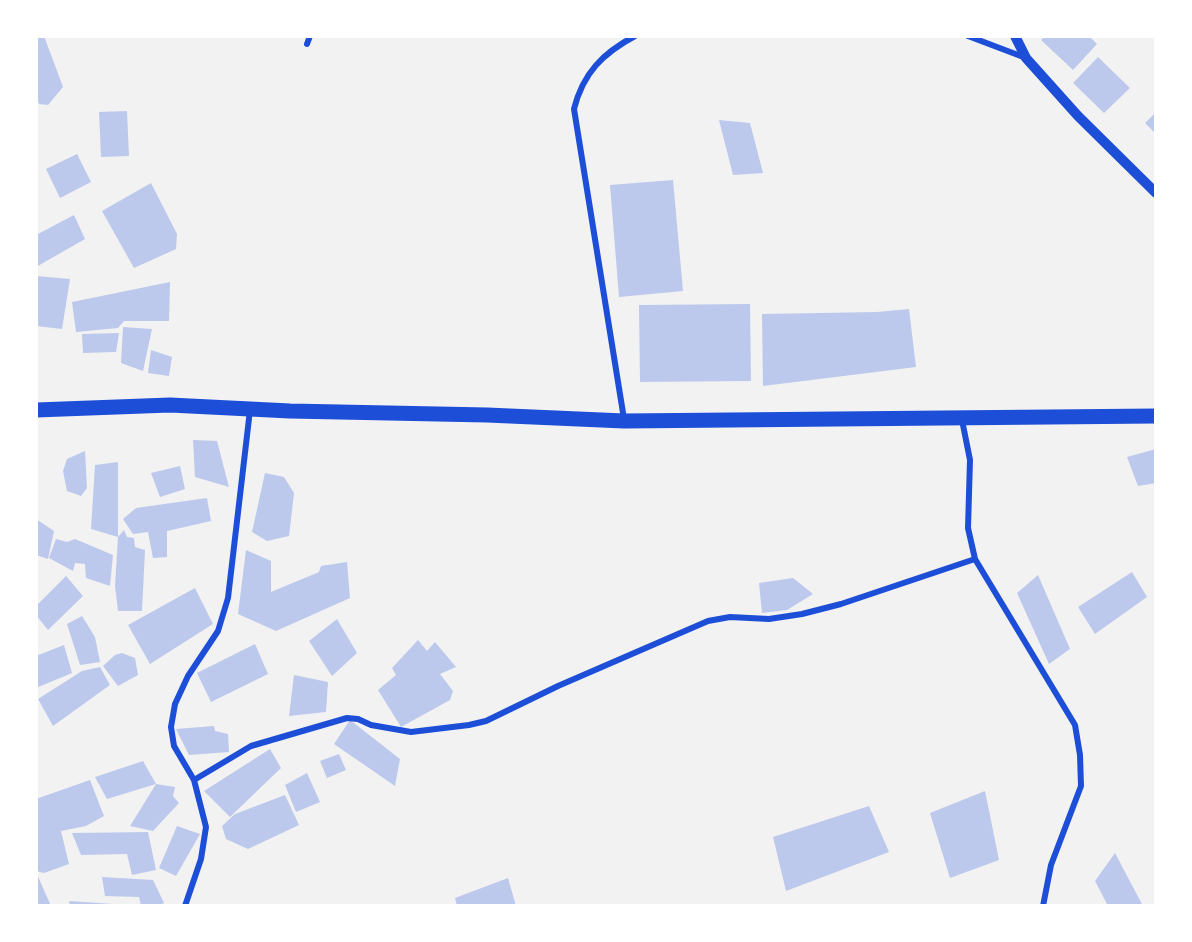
<!DOCTYPE html>
<style>
body{margin:0}
#map{position:relative;width:1192px;height:942px;overflow:hidden;background:#f2f2f2;font-family:Cabin,sans-serif}
canvas{display:block}
.frame{position:absolute;inset:0;border:38px solid #fff;pointer-events:none}
</style>
<div id="map">
<canvas width="1192" height="942"></canvas>
<div class="frame"></div>
</div>
<script>
const ctx = document.querySelector('canvas').getContext('2d');
ctx.lineJoin = 'round';
function fill(path, color) { ctx.fillStyle = color; ctx.fill(path, 'evenodd'); }
function trace(path, color, width, dash) { ctx.strokeStyle = color; ctx.lineWidth = width; ctx.lineCap = dash ? 'butt' : 'round'; ctx.setLineDash(dash || []); ctx.stroke(path); }
fill(new Path2D(`
 M 36,36 L 44,36 L 63,87 L 48,105 L 39,104 L 36,97 Z
 M 1045,36 L 1089,36 L 1097,44 L 1073,70 L 1041,40 Z
 M 1098,57 L 1130,88 L 1104,113 L 1073,83 Z
 M 127,111 L 129,156 L 101,157 L 99,112 Z
 M 1156,112 L 1156,134 L 1145,123 Z
 M 719,120 L 750,123 L 763,173 L 733,175 Z
 M 77,154 L 91,182 L 60,198 L 46,169 Z
 M 673,180 L 683,291 L 619,297 L 610,185 Z
 M 151,183 L 177,234 L 176,249 L 134,268 L 102,211 Z
 M 74,215 L 85,239 L 36,267 L 36,235 Z
 M 36,276 L 70,279 L 62,329 L 36,326 Z
 M 170,282 L 169,321 L 124,321 L 118,328 L 76,332 L 72,302 Z
 M 750,304 L 751,381 L 640,382 L 639,305 Z
 M 909,309 L 916,367 L 763,386 L 762,314 L 877,312 Z
 M 123,327 L 152,329 L 143,371 L 121,363 Z
 M 119,333 L 116,352 L 83,353 L 82,334 Z
 M 151,350 L 172,357 L 169,376 L 148,373 Z
 M 193,440 L 217,441 L 229,487 L 195,477 Z
 M 1156,449 L 1156,483 L 1138,486 L 1127,457 Z
 M 85,451 L 87,488 L 81,496 L 67,491 L 63,471 L 67,459 Z
 M 118,462 L 118,537 L 124,530 L 127,537 L 134,538 L 135,547 L 145,550 L 142,611 L 118,611 L 115,586 L 118,537 L 91,529 L 95,465 Z
 M 180,466 L 185,489 L 160,497 L 151,473 Z
 M 265,473 L 284,477 L 294,493 L 289,536 L 267,541 L 252,532 Z
 M 207,498 L 211,521 L 167,531 L 167,557 L 153,558 L 148,532 L 133,534 L 123,519 L 136,508 Z
 M 36,519 L 54,531 L 48,559 L 36,555 Z
 M 56,539 L 67,542 L 75,539 L 113,555 L 110,586 L 86,578 L 85,564 L 75,563 L 73,571 L 49,558 Z
 M 246,550 L 271,561 L 271,592 L 319,572 L 321,566 L 347,562 L 350,598 L 276,631 L 238,614 Z
 M 1132,572 L 1147,597 L 1095,634 L 1078,607 Z
 M 1038,575 L 1070,649 L 1049,664 L 1017,593 Z
 M 66,576 L 83,596 L 48,630 L 36,615 L 36,606 Z
 M 793,578 L 813,594 L 787,610 L 762,613 L 759,583 Z
 M 195,588 L 213,624 L 150,664 L 128,625 Z
 M 82,616 L 95,637 L 100,662 L 80,665 L 67,624 Z
 M 337,619 L 357,653 L 332,676 L 309,641 Z
 M 418,640 L 427,651 L 435,642 L 456,667 L 440,674 L 453,691 L 450,700 L 401,727 L 378,690 L 396,675 L 392,668 Z
 M 255,644 L 268,674 L 211,702 L 197,673 Z
 M 64,645 L 72,673 L 36,688 L 36,656 Z
 M 122,653 L 135,658 L 138,675 L 118,686 L 103,666 L 115,655 Z
 M 100,667 L 110,685 L 53,726 L 38,699 L 82,671 Z
 M 294,675 L 328,682 L 326,712 L 289,716 Z
 M 350,720 L 400,759 L 395,786 L 334,744 Z
 M 214,726 L 215,731 L 228,734 L 229,752 L 189,755 L 176,729 Z
 M 270,749 L 281,768 L 230,817 L 204,791 Z
 M 339,754 L 346,770 L 327,778 L 320,761 Z
 M 143,761 L 156,784 L 107,799 L 95,777 Z
 M 307,773 L 320,802 L 296,812 L 285,785 Z
 M 90,780 L 104,816 L 86,826 L 61,831 L 69,864 L 44,873 L 36,871 L 36,799 Z
 M 156,784 L 175,787 L 173,796 L 179,803 L 153,831 L 130,826 Z
 M 985,791 L 999,860 L 950,878 L 930,813 Z
 M 285,795 L 299,825 L 248,849 L 226,839 L 222,826 L 235,814 Z
 M 869,806 L 889,852 L 786,891 L 773,837 Z
 M 177,826 L 200,834 L 176,876 L 159,868 Z
 M 148,832 L 156,870 L 132,875 L 127,854 L 81,855 L 72,833 Z
 M 1115,853 L 1143,906 L 1108,906 L 1095,881 Z
 M 36,872 L 51,906 L 36,906 Z
 M 102,877 L 153,880 L 164,903 L 156,906 L 141,906 L 139,897 L 105,896 Z
 M 508,878 L 516,906 L 457,906 L 455,898 Z
 M 69,901 L 113,904 L 112,906 L 70,906 Z`), '#bdc9ec');
trace(new Path2D(`
 M 968,36 L 1026,58
 M 307,44 L 310,36
 M 624,419 L 574,109 C 583,73 603,53 635,36
 M 962,420 L 970,460 L 968,528 L 975,559 L 1075,725 L 1080,755 L 1081,786 L 1051,865 L 1043,906
 M 194,780 L 251,746 L 347,718 L 358,719 L 371,725 L 411,732 L 469,725 L 486,721 L 558,686 L 708,621 L 730,617 L 769,619 L 802,614 L 841,604 L 975,559
 M 185,906 L 201,859 L 206,827 L 194,780 L 174,746 L 171,727 L 175,704 L 188,676 L 218,631 L 228,598 L 250,410`), '#1d4ed8', 6);
trace(new Path2D(`
 M 1015,36 L 1026,58 L 1078,116 L 1156,193`), '#1d4ed8', 10);
trace(new Path2D(`
 M 36,410 L 170,405 L 290,411 L 487,415 L 624,421 L 1156,416`), '#1d4ed8', 15);
</script>
